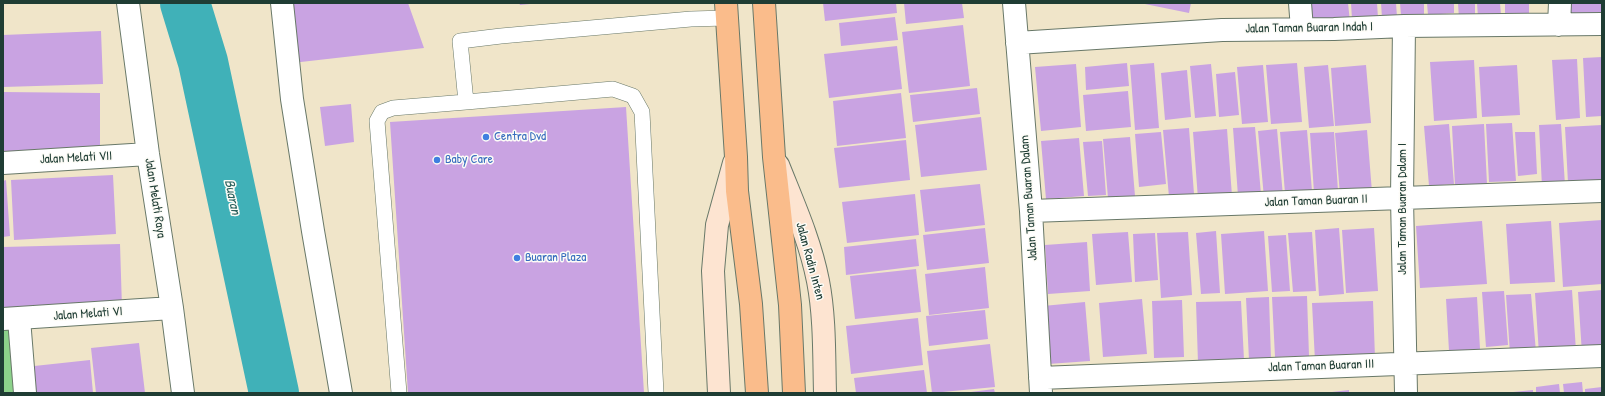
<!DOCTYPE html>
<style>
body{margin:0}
#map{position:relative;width:1605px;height:396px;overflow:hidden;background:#f0e5c9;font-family:"Patrick Hand",sans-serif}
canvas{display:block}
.frame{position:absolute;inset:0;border:4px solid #1f3d34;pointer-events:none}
</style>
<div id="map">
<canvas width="1605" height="396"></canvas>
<div class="frame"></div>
</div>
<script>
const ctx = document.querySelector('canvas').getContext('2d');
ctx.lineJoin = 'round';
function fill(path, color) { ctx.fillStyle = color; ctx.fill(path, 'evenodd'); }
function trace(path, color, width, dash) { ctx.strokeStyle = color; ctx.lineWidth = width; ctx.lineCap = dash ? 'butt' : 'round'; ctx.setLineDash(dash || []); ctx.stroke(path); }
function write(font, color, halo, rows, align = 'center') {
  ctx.font = font + ' "Patrick Hand",sans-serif'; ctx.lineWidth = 3; ctx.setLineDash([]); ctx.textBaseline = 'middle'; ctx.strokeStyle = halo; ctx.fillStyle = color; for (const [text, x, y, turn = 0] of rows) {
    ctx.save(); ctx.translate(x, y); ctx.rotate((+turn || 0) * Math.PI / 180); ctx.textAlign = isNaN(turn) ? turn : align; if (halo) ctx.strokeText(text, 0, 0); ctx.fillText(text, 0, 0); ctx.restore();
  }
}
fill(new Path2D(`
 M 16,324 L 21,393 L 3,393 L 3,325 Z`), '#8cd28b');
trace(new Path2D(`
 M 185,3 L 203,62 L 274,393`), '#40b1b8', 50);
fill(new Path2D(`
 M 285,3 L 408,3 L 424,48 L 292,63 Z
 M 519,3 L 530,3 L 530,4 L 520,5 Z
 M 823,3 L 896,3 L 897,13 L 825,21 Z
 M 904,3 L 962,3 L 964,18 L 906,24 Z
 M 1140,3 L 1191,3 L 1189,13 Z
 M 1311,3 L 1348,3 L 1350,22 L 1312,25 Z
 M 1351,3 L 1377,3 L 1378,18 L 1352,19 Z
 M 1381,3 L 1396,3 L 1397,17 L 1382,18 Z
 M 1400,3 L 1424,3 L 1424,14 L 1401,15 Z
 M 1427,3 L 1454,3 L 1454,13 L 1428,15 Z
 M 1458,3 L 1475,3 L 1475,19 L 1459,19 Z
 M 1477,3 L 1500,3 L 1501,15 L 1478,17 Z
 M 1505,3 L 1529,3 L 1529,17 L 1505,18 Z
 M 1566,3 L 1602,3 L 1602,20 L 1567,22 Z
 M 895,17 L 898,40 L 841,46 L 839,23 Z
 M 963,25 L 970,86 L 909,93 L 902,32 Z
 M 101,31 L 103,84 L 3,87 L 3,35 Z
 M 897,46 L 902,89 L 829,98 L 824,54 Z
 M 1602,57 L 1602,116 L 1586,117 L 1583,58 Z
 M 1577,59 L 1580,118 L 1556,120 L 1552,60 Z
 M 1474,60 L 1477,118 L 1434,121 L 1430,62 Z
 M 1127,63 L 1129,86 L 1086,90 L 1085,67 Z
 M 1154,63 L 1159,128 L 1135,130 L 1130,65 Z
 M 1297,63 L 1302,122 L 1271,124 L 1266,65 Z
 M 1076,64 L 1081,127 L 1041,131 L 1035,67 Z
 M 1211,64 L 1216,116 L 1195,118 L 1190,66 Z
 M 1263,65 L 1268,122 L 1242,124 L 1237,67 Z
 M 1328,65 L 1334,126 L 1309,128 L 1304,67 Z
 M 1366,65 L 1371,123 L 1335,126 L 1331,68 Z
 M 1517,65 L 1520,115 L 1482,117 L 1479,67 Z
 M 1187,70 L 1191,117 L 1165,120 L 1161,73 Z
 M 1235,72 L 1239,115 L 1219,117 L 1216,74 Z
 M 977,88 L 980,114 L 913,122 L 910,95 Z
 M 1128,91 L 1131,127 L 1086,131 L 1083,95 Z
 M 3,92 L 100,93 L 100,154 L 3,153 Z
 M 901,93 L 906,138 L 837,146 L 833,101 Z
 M 351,104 L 354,142 L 325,146 L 320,107 Z
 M 626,107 L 644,393 L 408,393 L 390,122 Z
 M 981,117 L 987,170 L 921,177 L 915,125 Z
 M 1512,123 L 1516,181 L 1489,182 L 1486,124 Z
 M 1449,124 L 1454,184 L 1429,186 L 1424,126 Z
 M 1484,124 L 1487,184 L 1455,186 L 1452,126 Z
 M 1561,124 L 1565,185 L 1542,187 L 1539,125 Z
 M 1602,125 L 1602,181 L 1568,183 L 1565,127 Z
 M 1255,127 L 1261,194 L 1238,196 L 1233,128 Z
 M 1189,128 L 1194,194 L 1169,197 L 1163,130 Z
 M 1227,129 L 1232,196 L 1198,199 L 1193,132 Z
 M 1277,129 L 1283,196 L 1264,198 L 1258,131 Z
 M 1307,130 L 1312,191 L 1285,193 L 1280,132 Z
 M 1367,130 L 1372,192 L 1340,195 L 1335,133 Z
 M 1161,132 L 1166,184 L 1139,187 L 1135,134 Z
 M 1334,132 L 1338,191 L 1314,193 L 1310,133 Z
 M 1515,132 L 1535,132 L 1537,174 L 1518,176 Z
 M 1130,137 L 1135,196 L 1108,198 L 1103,139 Z
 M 1079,138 L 1084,196 L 1046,199 L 1041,141 Z
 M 906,140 L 910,180 L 839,188 L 834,148 Z
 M 1102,141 L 1106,195 L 1088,196 L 1083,142 Z
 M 113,175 L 116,234 L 14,240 L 11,180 Z
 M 6,180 L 10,236 L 3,237 L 3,181 Z
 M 980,184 L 985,225 L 925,232 L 920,190 Z
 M 915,194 L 919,235 L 847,243 L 842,202 Z
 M 1602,220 L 1602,284 L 1563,287 L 1559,223 Z
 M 1482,221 L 1487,284 L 1420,288 L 1416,226 Z
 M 1551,221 L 1555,282 L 1510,284 L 1506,224 Z
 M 985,228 L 989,263 L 927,270 L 923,235 Z
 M 1339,228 L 1344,294 L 1319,296 L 1315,230 Z
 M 1374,228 L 1378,291 L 1346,293 L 1342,230 Z
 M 1216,231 L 1220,293 L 1201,294 L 1196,233 Z
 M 1264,231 L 1268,291 L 1225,294 L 1221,234 Z
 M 1128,232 L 1132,282 L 1096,285 L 1092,234 Z
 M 1188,232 L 1192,295 L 1161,298 L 1157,233 Z
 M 1312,232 L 1316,291 L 1293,292 L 1288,233 Z
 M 1155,233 L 1158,280 L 1135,282 L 1133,234 Z
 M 1286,235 L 1290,291 L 1272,292 L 1268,236 Z
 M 916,239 L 919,266 L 846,275 L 844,247 Z
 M 1087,242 L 1090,291 L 1048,294 L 1045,245 Z
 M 120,244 L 122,308 L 3,311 L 3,247 Z
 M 985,267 L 989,308 L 929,315 L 925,274 Z
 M 916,269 L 921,312 L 855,319 L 850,276 Z
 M 1572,290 L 1576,351 L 1539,354 L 1535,293 Z
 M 1602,290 L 1602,352 L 1582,354 L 1578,292 Z
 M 1504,291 L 1508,345 L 1486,347 L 1482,292 Z
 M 1531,294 L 1536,352 L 1510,354 L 1506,295 Z
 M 1307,296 L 1309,356 L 1275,357 L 1272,297 Z
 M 1269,297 L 1271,359 L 1249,360 L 1246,298 Z
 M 1477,297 L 1480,349 L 1449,351 L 1446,299 Z
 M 1142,299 L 1147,354 L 1103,357 L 1099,303 Z
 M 1182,300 L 1184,357 L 1154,358 L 1152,301 Z
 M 1241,301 L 1244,360 L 1198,363 L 1196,302 Z
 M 1373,301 L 1375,358 L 1315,361 L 1312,303 Z
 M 1085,302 L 1090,361 L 1048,364 L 1043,306 Z
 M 985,310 L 988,339 L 929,346 L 926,316 Z
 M 918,318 L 923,365 L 851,374 L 846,326 Z
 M 139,343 L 145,393 L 96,393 L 91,348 Z
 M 990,344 L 995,387 L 932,393 L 927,351 Z
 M 90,360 L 93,393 L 27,393 L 25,367 Z
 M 924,370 L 927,393 L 856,393 L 854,378 Z
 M 1582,382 L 1583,393 L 1564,393 L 1563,384 Z
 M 1559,384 L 1560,393 L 1536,393 L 1536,387 Z
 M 1602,387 L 1602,393 L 1585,393 L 1585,389 Z
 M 994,389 L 995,393 L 971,393 L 971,392 Z
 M 1349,390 L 1349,393 L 1332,393 L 1332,392 Z
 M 1533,390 L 1533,393 L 1513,393 L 1513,392 Z`), '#c9a3e2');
const lane = new Path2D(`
 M 466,102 L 613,89 L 633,96 L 642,112 L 656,393
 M 399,393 L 377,121 L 382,112 L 393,108 L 466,102 L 460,41 L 501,36 L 691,19 L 726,18`);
const street = new Path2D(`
 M 128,3 L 148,154 L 172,308 L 183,393
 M 282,3 L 292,99 L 313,231 L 341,393
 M 1014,3 L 1031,211 L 1041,393
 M 1300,3 L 1302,29
 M 1559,25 L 1560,3
 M 1404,26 L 1402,198 L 1406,393
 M 1017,43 L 1222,30 L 1334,29 L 1404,26 L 1602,24
 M 3,163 L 148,154
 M 1031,211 L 1602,191
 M 3,319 L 172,308
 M 19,319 L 25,393
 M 1040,378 L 1602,356`);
const secondary = new Path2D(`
 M 778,165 C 793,203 810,240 818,281 C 825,317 824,356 825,393
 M 719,393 L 713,271 L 717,225 L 734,163`);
const primary = new Path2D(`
 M 726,3 L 736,157 L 737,191 L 751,304 L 757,393
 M 764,3 L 774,157 L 790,305 L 794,393`);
trace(lane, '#687868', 16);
trace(street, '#687868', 24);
trace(secondary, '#687868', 24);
trace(primary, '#687868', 24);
trace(lane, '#fff', 15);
trace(street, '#fff', 22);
trace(secondary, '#fde4d1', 22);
trace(primary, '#fabc8b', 22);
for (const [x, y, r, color] of [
 [486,137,4,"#3f7fe0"],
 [437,160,4,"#3f7fe0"],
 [517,258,4,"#3f7fe0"]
]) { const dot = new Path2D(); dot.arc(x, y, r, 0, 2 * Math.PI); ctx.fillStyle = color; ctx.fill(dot); trace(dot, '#fdfcf7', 1.5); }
write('13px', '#1f3d34', '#fdfcf7', [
 ["Jalan Taman Buaran Indah I",1309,28,-1],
 ["Jalan Melati VII",76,158,-3],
 ["Jalan Melati Raya",155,198,81],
 ["Jalan Taman Buaran Dalam",1029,198,-94],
 ["Jalan Taman Buaran II",1316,201,-2],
 ["Jalan Taman Buaran Dalam I",1403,209,-90],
 ["Jalan Radin Inten",810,261,75],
 ["Jalan Melati VI",88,314,-4],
 ["Jalan Taman Buaran III",1321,366,-2]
]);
write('13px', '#366cbe', '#fdfcf7', [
 ["Centra Dvd",494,137],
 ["Baby Care",445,160],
 ["Buaran Plaza",525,258]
], 'left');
write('italic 14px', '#29605c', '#fdfcf7', [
 ["Buaran",232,197,78]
]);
</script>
